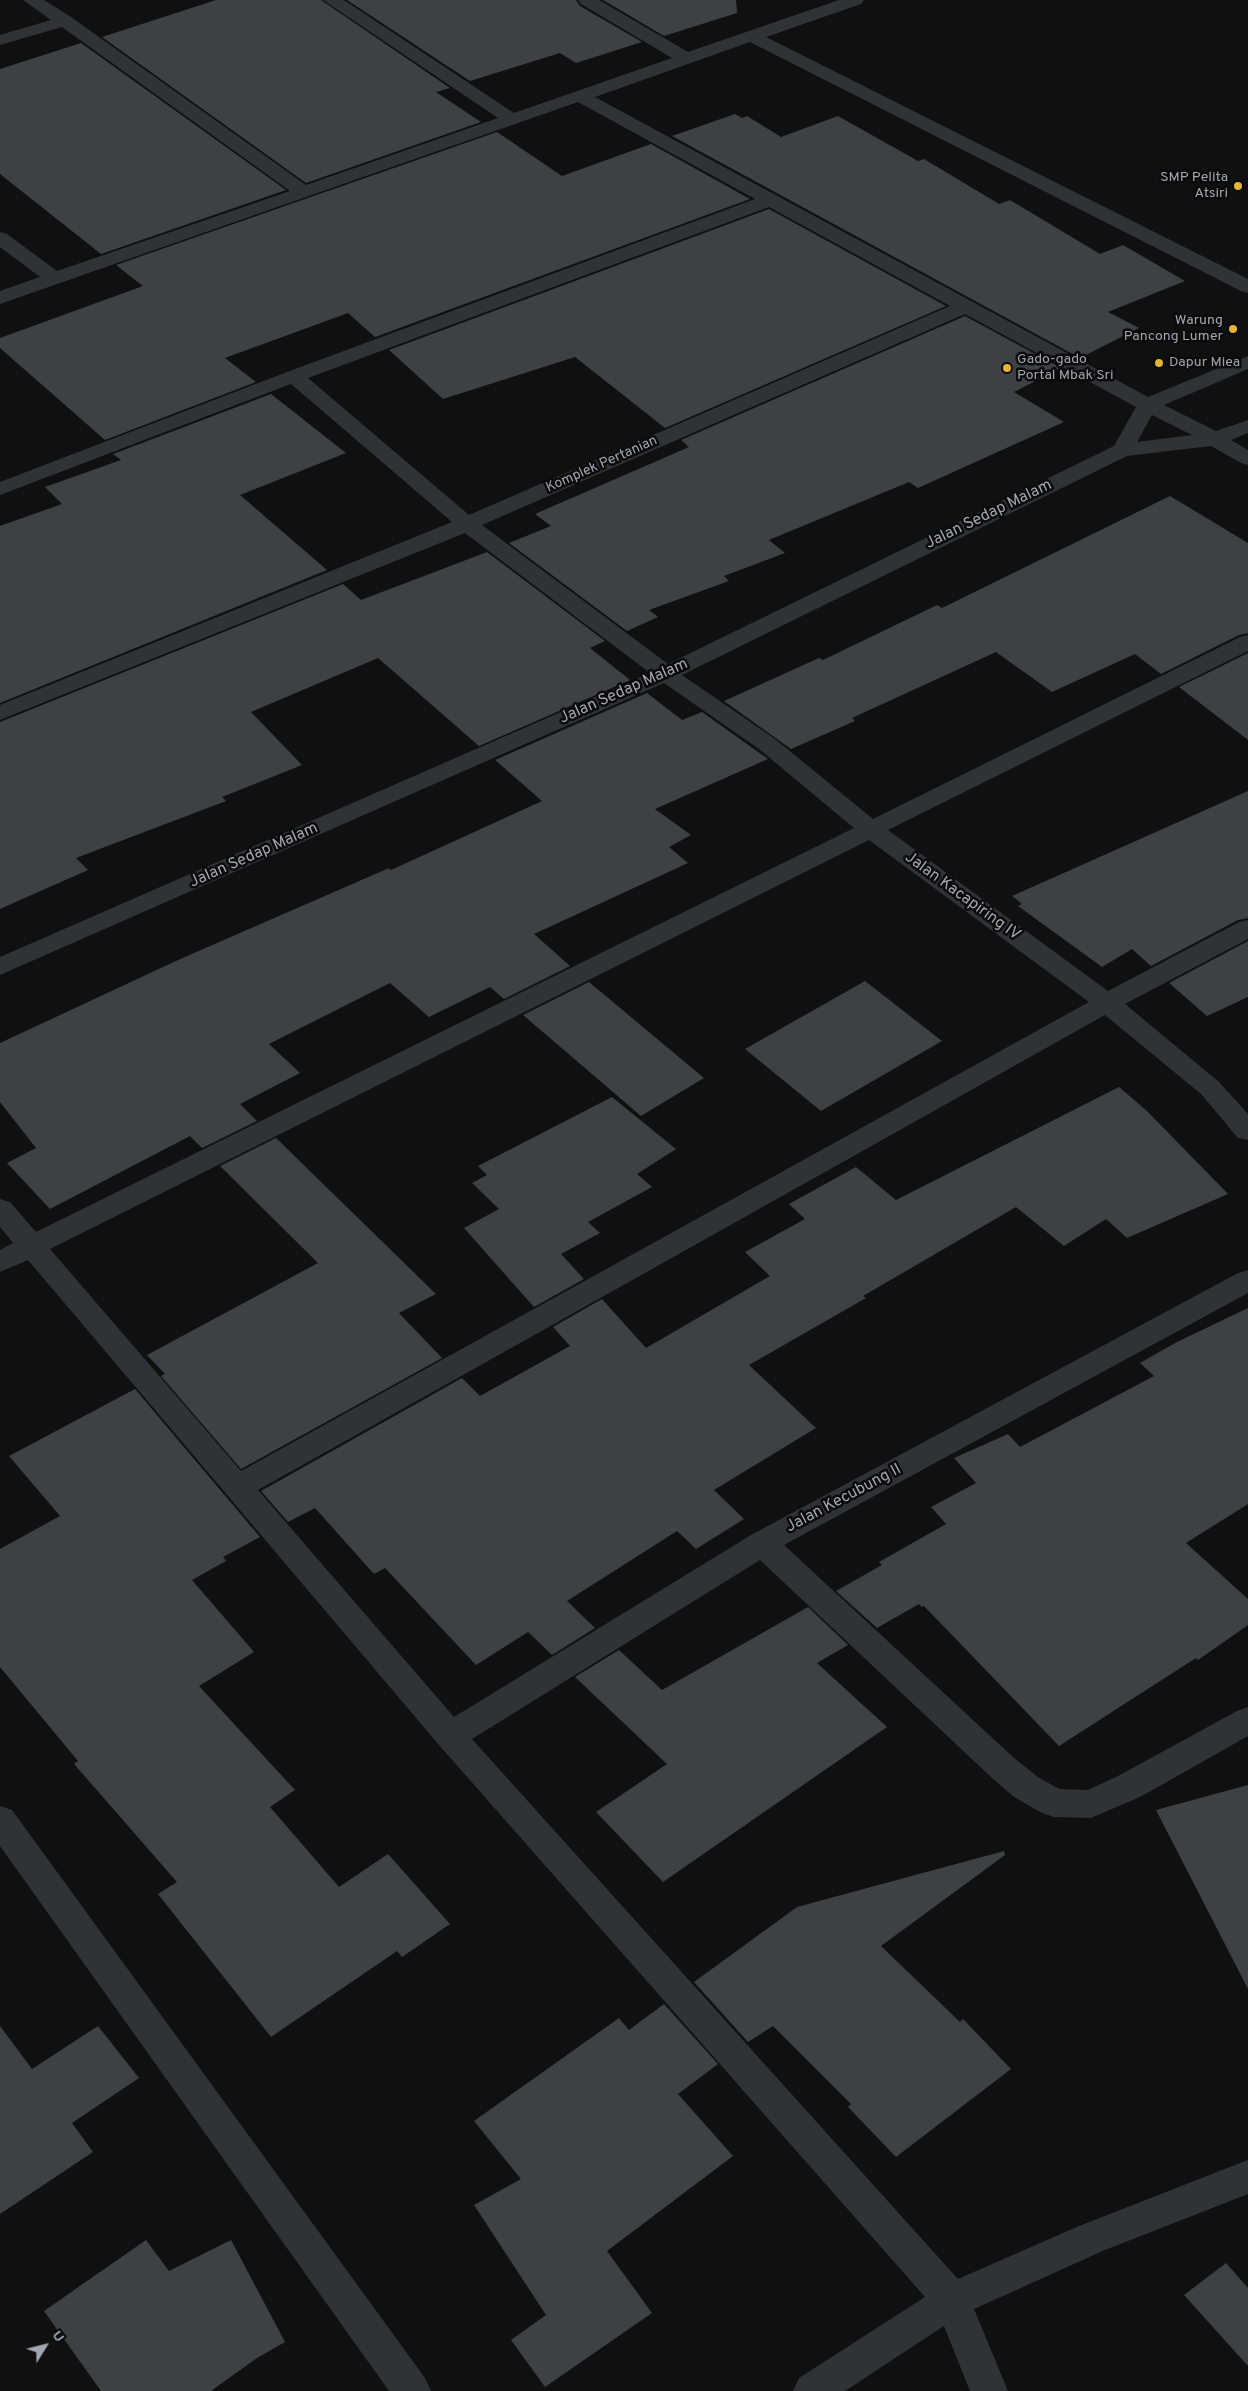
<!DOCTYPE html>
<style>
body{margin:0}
#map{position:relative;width:1248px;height:2391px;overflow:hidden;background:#101011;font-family:Overpass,sans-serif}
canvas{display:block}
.north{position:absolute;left:20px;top:2321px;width:50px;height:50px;-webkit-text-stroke:4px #0b0b0c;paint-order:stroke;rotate:54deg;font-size:14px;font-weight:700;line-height:20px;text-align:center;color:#a2a6b1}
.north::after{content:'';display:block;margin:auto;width:18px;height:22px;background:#a2a6b1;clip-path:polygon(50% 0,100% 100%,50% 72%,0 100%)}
</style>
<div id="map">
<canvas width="1248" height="2391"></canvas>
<div class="north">U</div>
</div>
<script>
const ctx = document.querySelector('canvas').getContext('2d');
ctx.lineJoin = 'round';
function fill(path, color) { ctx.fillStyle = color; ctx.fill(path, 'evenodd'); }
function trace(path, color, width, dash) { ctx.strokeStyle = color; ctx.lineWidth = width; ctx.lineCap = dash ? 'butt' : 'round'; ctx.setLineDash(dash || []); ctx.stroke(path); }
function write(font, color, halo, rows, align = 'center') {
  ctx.font = font + ' Overpass,sans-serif'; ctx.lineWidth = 5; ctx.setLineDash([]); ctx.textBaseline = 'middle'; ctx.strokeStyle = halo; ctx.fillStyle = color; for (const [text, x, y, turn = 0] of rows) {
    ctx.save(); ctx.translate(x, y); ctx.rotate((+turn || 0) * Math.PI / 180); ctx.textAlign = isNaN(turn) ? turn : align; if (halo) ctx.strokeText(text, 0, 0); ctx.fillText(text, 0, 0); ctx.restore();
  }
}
fill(new Path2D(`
 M 216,0 L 321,0 L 450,88 L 436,92 L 481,122 L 306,183 L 102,37 Z
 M 347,0 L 576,0 L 580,6 L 642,42 L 576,63 L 560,53 L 470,81 Z
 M 603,0 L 736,0 L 737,13 L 664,36 Z
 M 81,43 L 286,190 L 101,254 L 0,174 L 0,69 Z
 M 735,114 L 742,118 L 747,116 L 781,137 L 838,116 L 918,161 L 924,159 L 999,204 L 1010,200 L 1100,254 L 1123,245 L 1185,281 L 1108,312 L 1139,328 L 1080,358 L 672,136 Z
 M 497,132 L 562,176 L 651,144 L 750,199 L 375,337 L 348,313 L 225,358 L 256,382 L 105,440 L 0,348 L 0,338 L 143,286 L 116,265 Z
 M 769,209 L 946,306 L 665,428 L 575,357 L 443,399 L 389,350 Z
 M 965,316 L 1061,368 L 1014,392 L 1064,422 L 918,488 L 909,482 L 769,540 L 785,553 L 724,576 L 729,581 L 649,610 L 658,617 L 627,631 L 509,543 L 551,526 L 535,514 L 689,447 L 681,440 Z
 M 271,394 L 346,453 L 240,495 L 327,570 L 0,703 L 0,526 L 62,504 L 45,487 L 121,460 L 113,454 Z
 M 1170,496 L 1248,543 L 1248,633 L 1239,635 L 1161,674 L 1135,654 L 1052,692 L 996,652 L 852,718 L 855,721 L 791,749 L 724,701 L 819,658 L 823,660 L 937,605 L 942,608 Z
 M 487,552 L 605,641 L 590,648 L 630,680 L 479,746 L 378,658 L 251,712 L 302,765 L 222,797 L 226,801 L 76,858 L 88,870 L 0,909 L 0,722 L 343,584 L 361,600 Z
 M 1248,653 L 1248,740 L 1179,687 Z
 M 647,693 L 682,720 L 702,712 L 768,759 L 655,809 L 691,835 L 669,847 L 688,863 L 534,934 L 570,966 L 504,999 L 490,987 L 429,1017 L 390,983 L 269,1044 L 300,1073 L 240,1104 L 257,1121 L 202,1148 L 190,1136 L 50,1209 L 7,1163 L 36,1148 L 0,1102 L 0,1043 L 178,960 L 389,868 L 391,870 L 542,801 L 495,760 Z
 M 1248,791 L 1248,918 L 1238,920 L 1151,966 L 1132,949 L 1102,967 L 1018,906 L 1022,904 L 1012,896 Z
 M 1248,941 L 1248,997 L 1207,1016 L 1169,983 Z
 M 865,981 L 942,1041 L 821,1111 L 745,1049 Z
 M 589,982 L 704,1078 L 641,1116 L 523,1015 Z
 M 1119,1087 L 1147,1111 L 1228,1194 L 1127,1238 L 1106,1219 L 1064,1246 L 1016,1207 L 863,1296 L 866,1298 L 749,1365 L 816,1428 L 714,1490 L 744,1519 L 696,1549 L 677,1531 L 567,1601 L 595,1628 L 552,1655 L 528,1632 L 476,1665 L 385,1568 L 374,1574 L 315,1508 L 288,1522 L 261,1491 L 462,1378 L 480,1396 L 570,1346 L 553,1327 L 602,1299 L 646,1348 L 770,1276 L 745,1252 L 805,1219 L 789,1204 L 856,1167 L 896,1200 Z
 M 612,1097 L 676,1149 L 637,1174 L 652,1187 L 588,1222 L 600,1233 L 561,1254 L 584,1279 L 534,1307 L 464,1228 L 499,1209 L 472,1183 L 487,1175 L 478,1166 Z
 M 276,1138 L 436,1294 L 399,1313 L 442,1358 L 241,1469 L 161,1376 L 165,1374 L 147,1355 L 318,1263 L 220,1166 Z
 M 1248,1308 L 1248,1504 L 1186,1543 L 1248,1599 L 1248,1625 L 1198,1660 L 1196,1658 L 1059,1746 L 924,1606 L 922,1607 L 919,1604 L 877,1628 L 836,1591 L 882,1565 L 879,1562 L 946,1524 L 931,1507 L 976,1483 L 954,1458 L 1008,1434 L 1020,1447 L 1154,1376 L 1140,1363 L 1177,1342 Z
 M 135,1389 L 260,1537 L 223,1557 L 226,1561 L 192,1580 L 254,1652 L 199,1686 L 295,1790 L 270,1807 L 339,1887 L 388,1854 L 450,1924 L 402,1957 L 397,1951 L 271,2037 L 158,1894 L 177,1882 L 74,1764 L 78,1761 L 0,1667 L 0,1549 L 60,1516 L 9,1456 Z
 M 808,1607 L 848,1645 L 817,1663 L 887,1727 L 663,1882 L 596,1812 L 667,1764 L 575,1677 L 619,1650 L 662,1690 Z
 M 1248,1785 L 1248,1989 L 1156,1810 Z
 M 1004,1851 L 1005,1855 L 881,1946 L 960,2022 L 963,2019 L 1011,2069 L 896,2157 L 848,2107 L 851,2104 L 773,2026 L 748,2042 L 694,1982 L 797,1907 Z
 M 664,2004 L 718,2064 L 678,2094 L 733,2156 L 607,2251 L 652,2313 L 545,2387 L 511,2340 L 546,2315 L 474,2205 L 521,2179 L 474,2121 L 619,2018 L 629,2030 Z
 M 0,2026 L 32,2069 L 98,2026 L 139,2078 L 72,2123 L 93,2152 L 0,2214 Z
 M 146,2240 L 169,2271 L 231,2240 L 285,2342 L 257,2358 L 211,2391 L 101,2391 L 44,2311 Z
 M 1226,2263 L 1248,2288 L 1248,2366 L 1184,2295 Z`), '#3f4044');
fill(new Path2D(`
 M 23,0 L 44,0 L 71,17 L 306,185 L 498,118 L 323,0 L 344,0 L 514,113 L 672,58 L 581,4 L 578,0 L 599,0 L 688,52 L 839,0 L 864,0 L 861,4 L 766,37 L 1248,279 L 1248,293 L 1241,291 L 750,42 L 595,97 L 1148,397 L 1248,356 L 1248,369 L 1164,405 L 1216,431 L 1248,420 L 1248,433 L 1231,440 L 1248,450 L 1248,465 L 1241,463 L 1211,446 L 1127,456 L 682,675 L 775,739 L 873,819 L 1240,637 L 1248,635 L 1248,651 L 888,830 L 1108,991 L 1239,922 L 1248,920 L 1248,939 L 1125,1004 L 1219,1082 L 1248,1114 L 1248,1140 L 1238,1138 L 1201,1094 L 1105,1015 L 258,1490 L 454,1717 L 751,1535 L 1238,1273 L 1248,1270 L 1248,1293 L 784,1545 L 1014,1758 L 1038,1777 L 1059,1789 L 1088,1790 L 1118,1776 L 1237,1711 L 1248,1707 L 1248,1736 L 1142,1796 L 1091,1818 L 1054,1817 L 1042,1813 L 1014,1797 L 992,1778 L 760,1560 L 472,1739 L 958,2279 L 1079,2226 L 1248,2160 L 1248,2194 L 1105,2250 L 974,2309 L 1008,2391 L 970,2391 L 944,2326 L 845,2391 L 793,2391 L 799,2378 L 925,2297 L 439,1745 L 28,1260 L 0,1272 L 0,1250 L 13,1243 L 0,1227 L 0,1199 L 10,1202 L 36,1232 L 854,828 L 759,749 L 664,683 L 0,975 L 0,957 L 650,673 L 465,533 L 0,720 L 0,705 L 452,522 L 291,384 L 0,495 L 0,482 L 287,372 L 755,199 L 578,102 L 0,304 L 0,291 L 40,277 L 0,247 L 0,232 L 7,234 L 57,271 L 290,191 L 62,27 L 0,45 L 0,35 L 51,20 ZM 769,207 L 950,306 L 469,515 L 308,378 ZM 965,314 L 1136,407 L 1114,446 L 668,664 L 482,525 ZM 1152,415 L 1192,435 L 1137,442 ZM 869,840 L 1089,1002 L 241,1471 L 50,1249 Z
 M 0,1806 L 12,1810 L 425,2378 L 431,2391 L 389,2391 L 0,1846 Z`), '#313236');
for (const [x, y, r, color] of [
 [1238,186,5,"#e4b435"],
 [1233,329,5,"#e4b435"],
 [1159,363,5,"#e4b435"],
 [1007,368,5,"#e4b435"]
]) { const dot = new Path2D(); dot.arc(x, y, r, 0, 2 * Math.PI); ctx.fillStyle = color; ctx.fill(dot); trace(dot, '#0b0b0c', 2); }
write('14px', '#a2a6b1', '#0b0b0c', [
 ["SMP Pelita",1228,178],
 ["Atsiri",1228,194],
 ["Warung",1223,321],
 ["Pancong Lumer",1223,337],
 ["Gado-gado",1017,360,"left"],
 ["Portal Mbak Sri",1017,376,"left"],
 ["Dapur Miea",1169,363,"left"]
], 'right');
write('14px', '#a2a6b1', '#0b0b0c', [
 ["Komplek Pertanian",602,465,-24]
]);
write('16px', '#a2a6b1', '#0b0b0c', [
 ["Jalan Sedap Malam",989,515,-26],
 ["Jalan Sedap Malam",624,692,-24],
 ["Jalan Sedap Malam",254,856,-24],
 ["Jalan Kacapiring IV",962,897,36],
 ["Jalan Kecubung II",844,1499,-28]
]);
</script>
